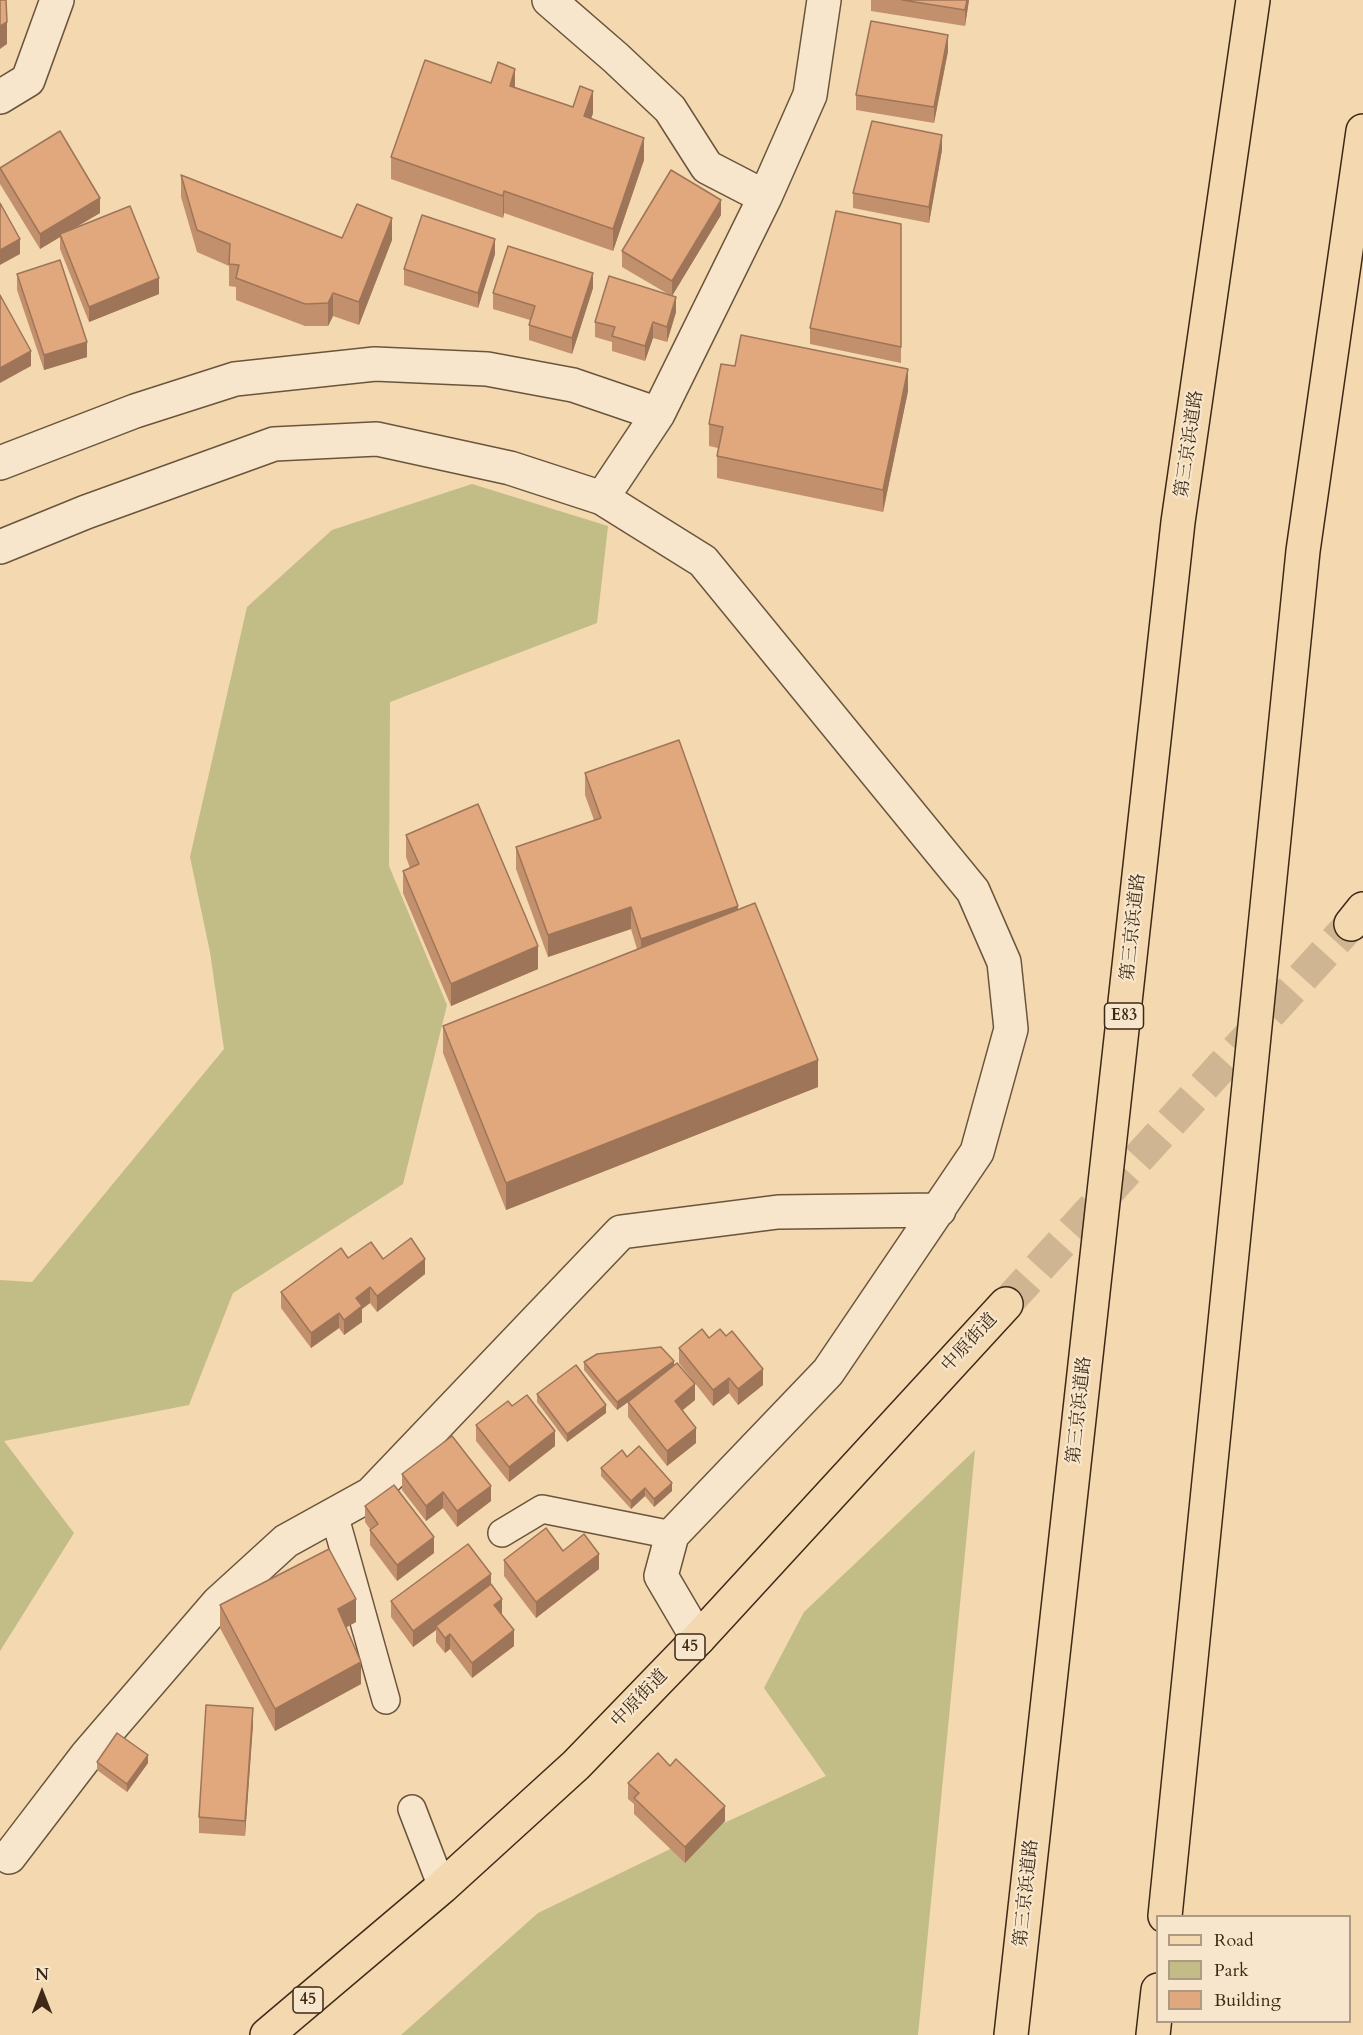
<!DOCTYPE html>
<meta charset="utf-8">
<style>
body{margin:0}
#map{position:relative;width:1363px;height:2035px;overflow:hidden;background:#f3d8b0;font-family:Cardo,serif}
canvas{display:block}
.legend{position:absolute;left:1156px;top:1915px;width:195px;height:108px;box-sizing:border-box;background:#f7e6cc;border:2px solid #ad9a83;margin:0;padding:8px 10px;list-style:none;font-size:18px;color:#3d2916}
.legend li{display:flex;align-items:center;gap:12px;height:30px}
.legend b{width:30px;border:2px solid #ad9a83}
.north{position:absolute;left:12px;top:1963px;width:60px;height:60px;-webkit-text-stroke:4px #f7e6cc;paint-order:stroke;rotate:0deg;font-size:16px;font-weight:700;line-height:24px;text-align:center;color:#3d2916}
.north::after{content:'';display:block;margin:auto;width:21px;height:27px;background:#3d2916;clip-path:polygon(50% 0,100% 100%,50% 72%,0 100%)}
</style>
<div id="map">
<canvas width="1363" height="2035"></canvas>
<ul class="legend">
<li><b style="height:8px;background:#f3d8b0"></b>Road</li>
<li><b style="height:16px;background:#c2bc86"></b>Park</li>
<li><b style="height:16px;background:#e1a77d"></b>Building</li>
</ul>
<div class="north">N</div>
</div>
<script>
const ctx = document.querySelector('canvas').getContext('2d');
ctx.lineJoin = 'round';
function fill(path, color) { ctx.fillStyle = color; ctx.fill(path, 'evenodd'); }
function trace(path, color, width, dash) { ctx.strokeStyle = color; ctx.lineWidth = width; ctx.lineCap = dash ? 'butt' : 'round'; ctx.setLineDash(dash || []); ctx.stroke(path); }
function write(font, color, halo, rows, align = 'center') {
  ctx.font = font + ' Cardo,"Noto Serif JP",serif'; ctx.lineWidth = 4.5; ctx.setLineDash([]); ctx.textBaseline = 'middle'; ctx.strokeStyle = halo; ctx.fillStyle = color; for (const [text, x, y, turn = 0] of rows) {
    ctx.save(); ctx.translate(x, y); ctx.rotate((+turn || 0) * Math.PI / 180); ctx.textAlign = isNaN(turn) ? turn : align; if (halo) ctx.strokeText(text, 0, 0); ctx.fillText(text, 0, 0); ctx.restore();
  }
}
fill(new Path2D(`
 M 472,484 L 608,526 L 597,623 L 390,702 L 389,866 L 447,1005 L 403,1184 L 233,1293 L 189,1405 L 4,1441 L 74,1533 L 0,1651 L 0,1280 L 32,1282 L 224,1049 L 210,952 L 190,857 L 247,607 L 332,530 Z
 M 975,1450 L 918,2035 L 401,2035 L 538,1913 L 724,1823 L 826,1776 L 764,1688 L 804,1612 Z`), '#c2bc86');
trace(new Path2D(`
 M 1006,1304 L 1351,924`), '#cfb591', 33, [33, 16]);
const service = new Path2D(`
 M 334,1514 L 386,1700
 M 502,1533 L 542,1509 L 672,1535
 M 412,1809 L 442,1887`);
const minor = new Path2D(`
 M 549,0 L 616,58 L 670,109 L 707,167 L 765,197
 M 0,97 L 28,80 L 57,0
 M 0,463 L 135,411 L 235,379 L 375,364 L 487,369 L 573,385 L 658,414
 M 602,498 L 658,414 L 765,197 L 810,95 L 824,0
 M 0,547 L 86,512 L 274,444 L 377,439 L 510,468 L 602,498 L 703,561 L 973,891 L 1004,962 L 1011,1029 L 977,1152 L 828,1372 L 672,1535 L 661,1576 L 698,1639
 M 9,1857 L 87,1755 L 218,1603 L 286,1541 L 371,1494 L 621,1232 L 778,1212 L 939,1210`);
const primary = new Path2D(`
 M 1351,924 L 1363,909
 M 267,2035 L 442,1887 L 576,1765 L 698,1639 L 1006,1304`);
const motorway = new Path2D(`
 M 1165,1916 L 1303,551 L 1363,131
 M 1011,2035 L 1178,522 L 1253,0
 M 1153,2035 L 1158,1990`);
trace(service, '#6a553c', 30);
trace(minor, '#6a553c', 36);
trace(primary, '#3d2916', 36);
trace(motorway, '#3d2916', 36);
trace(service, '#f7e6cc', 27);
trace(minor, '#f7e6cc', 33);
trace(primary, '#f3d8b0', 33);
trace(motorway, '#f3d8b0', 33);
fill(new Path2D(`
 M 871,0 L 969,0 L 965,26 L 871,11 Z
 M 948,51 L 934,123 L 856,110 L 856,95 Z
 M 491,83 L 515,87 L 573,107 L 593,113 L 591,119 L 644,160 L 613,251 L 504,213 L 503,218 L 391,179 L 391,157 Z
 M 942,150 L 929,223 L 853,208 L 853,193 Z
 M 0,168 L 100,213 L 76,227 L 159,294 L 89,322 L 60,249 L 60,237 L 40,249 L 0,184 Z
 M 181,175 L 342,238 L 392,240 L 359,325 L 333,316 L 328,326 L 305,326 L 236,300 L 236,287 L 229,286 L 229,266 L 197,252 L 181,197 Z
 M 721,215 L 672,296 L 676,312 L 667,342 L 653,338 L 645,361 L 612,351 L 612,342 L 595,337 L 595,322 L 668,294 L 622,267 L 622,251 Z
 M 901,224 L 901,363 L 810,344 L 810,328 Z
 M 495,254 L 478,308 L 404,285 L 404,269 Z
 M 17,274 L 87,357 L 44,370 L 17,290 Z
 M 593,288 L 572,354 L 529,340 L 529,325 L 530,320 L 493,309 L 493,293 Z
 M 908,391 L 883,512 L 717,478 L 717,456 L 718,448 L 709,446 L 709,424 Z
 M 585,773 L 738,910 L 818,1087 L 506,1210 L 443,1053 L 443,1026 L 637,949 L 631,929 L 548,957 L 516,869 L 516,847 L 594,820 L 585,795 Z
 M 406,835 L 538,969 L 451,1006 L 403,893 L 403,871 L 410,868 L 406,857 Z
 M 348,1258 L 383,1259 L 425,1274 L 377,1312 L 370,1303 L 362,1309 L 362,1322 L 344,1335 L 339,1328 L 311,1348 L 281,1308 L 281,1292 Z
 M 709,1338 L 763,1385 L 738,1405 L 729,1393 L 713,1406 L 679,1363 L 679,1348 Z
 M 584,1362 L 674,1365 L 695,1400 L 683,1410 L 696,1443 L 667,1466 L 628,1417 L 628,1402 L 617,1410 L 584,1370 Z
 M 537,1394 L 606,1413 L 567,1442 L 537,1402 Z
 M 512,1406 L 555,1446 L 509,1482 L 476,1441 L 476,1425 Z
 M 627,1457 L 672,1491 L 654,1507 L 645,1496 L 631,1509 L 601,1476 L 601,1468 Z
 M 402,1474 L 491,1501 L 457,1527 L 443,1508 L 426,1521 L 402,1490 Z
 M 365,1506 L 434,1553 L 397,1581 L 370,1545 L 370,1529 L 365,1522 Z
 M 563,1551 L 599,1569 L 536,1618 L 504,1576 L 504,1560 Z
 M 491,1584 L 502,1615 L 514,1646 L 472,1678 L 450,1649 L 445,1653 L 436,1642 L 436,1630 L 413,1647 L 391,1617 L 391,1601 Z
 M 220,1605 L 356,1622 L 346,1627 L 361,1684 L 275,1731 L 220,1628 Z
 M 253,1724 L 245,1836 L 199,1833 L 199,1817 Z
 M 97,1762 L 148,1763 L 127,1792 L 97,1770 Z
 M 628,1783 L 725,1821 L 685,1863 L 634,1814 L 634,1804 L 628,1799 Z`), '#c2906c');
fill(new Path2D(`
 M 967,0 L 969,0 L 965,26 L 965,10 Z
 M 7,22 L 7,44 L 0,49 L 0,26 Z
 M 948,35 L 948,51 L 934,123 L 934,107 Z
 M 515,69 L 515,91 L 510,86 Z
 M 593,91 L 593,113 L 584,139 L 584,116 Z
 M 942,135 L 942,150 L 929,223 L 929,207 Z
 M 644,138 L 644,160 L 613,251 L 613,229 Z
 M 504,191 L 504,213 L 503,218 L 503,196 Z
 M 100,198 L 100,213 L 61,236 L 60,234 L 60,237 L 40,249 L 40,234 Z
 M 721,200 L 721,215 L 672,296 L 672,281 Z
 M 392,218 L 392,240 L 359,325 L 359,302 Z
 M 20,239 L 20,254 L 0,265 L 0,250 Z
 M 495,239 L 495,254 L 478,308 L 478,293 Z
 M 593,273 L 593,288 L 572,354 L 572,338 Z
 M 159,278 L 159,294 L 89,322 L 89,307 Z
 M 333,293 L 333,316 L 328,326 L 328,303 Z
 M 676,297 L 676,312 L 667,342 L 667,327 Z
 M 653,322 L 653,338 L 645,361 L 645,346 Z
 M 87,342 L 87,357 L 44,370 L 44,355 Z
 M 31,351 L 31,366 L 0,383 L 0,368 Z
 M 908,369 L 908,391 L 883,512 L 883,490 Z
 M 738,906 L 738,928 L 641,961 L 641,939 Z
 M 631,907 L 631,929 L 548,957 L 548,935 Z
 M 538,946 L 538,969 L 451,1006 L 451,984 Z
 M 818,1060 L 818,1087 L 506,1210 L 506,1183 Z
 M 425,1259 L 425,1274 L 377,1312 L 377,1296 Z
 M 370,1287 L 370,1303 L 362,1309 L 362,1322 L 344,1335 L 344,1320 L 356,1298 Z
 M 339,1313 L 339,1328 L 311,1348 L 311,1333 Z
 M 674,1361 L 674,1369 L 617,1410 L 617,1402 Z
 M 763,1369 L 763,1385 L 738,1405 L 738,1389 Z
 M 729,1378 L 729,1393 L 713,1406 L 713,1390 Z
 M 695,1384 L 695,1400 L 675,1416 L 675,1401 Z
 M 606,1405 L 606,1413 L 567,1442 L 567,1434 Z
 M 696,1428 L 696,1443 L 667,1466 L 667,1451 Z
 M 555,1431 L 555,1446 L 509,1482 L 509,1467 Z
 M 672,1483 L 672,1491 L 654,1507 L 654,1499 Z
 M 491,1486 L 491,1501 L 457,1527 L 457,1511 Z
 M 645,1488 L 645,1496 L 631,1509 L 631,1501 Z
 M 443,1492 L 443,1508 L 426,1521 L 426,1506 Z
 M 434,1537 L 434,1553 L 397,1581 L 397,1565 Z
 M 599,1554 L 599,1569 L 536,1618 L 536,1602 Z
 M 491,1574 L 491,1589 L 436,1626 L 436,1630 L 413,1647 L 413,1631 Z
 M 356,1599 L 356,1622 L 338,1632 L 338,1609 Z
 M 502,1599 L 502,1614 L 494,1621 L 494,1605 Z
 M 514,1630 L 514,1646 L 472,1678 L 472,1663 Z
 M 450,1634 L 450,1649 L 445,1653 L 445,1638 Z
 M 361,1662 L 361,1684 L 275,1731 L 275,1709 Z
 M 253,1708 L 253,1724 L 245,1836 L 245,1821 Z
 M 148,1755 L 148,1763 L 127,1792 L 127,1784 Z
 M 725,1806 L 725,1821 L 685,1863 L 685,1847 Z`), '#9e7558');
const building = new Path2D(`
 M 0,0 L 6,0 L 7,22 L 0,26 Z
 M 902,0 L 967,0 L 965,10 Z
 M 871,21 L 948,35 L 934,107 L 856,95 Z
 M 425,60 L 491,83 L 498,62 L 515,69 L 510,86 L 573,107 L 580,86 L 593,91 L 584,116 L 644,138 L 613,229 L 504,191 L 503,196 L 391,157 Z
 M 872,121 L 942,135 L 929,207 L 853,193 Z
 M 60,131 L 100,198 L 40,234 L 0,168 Z
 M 671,170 L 721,200 L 672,281 L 622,251 Z
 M 181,175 L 342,238 L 357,204 L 392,218 L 359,302 L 333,293 L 328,303 L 305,304 L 236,278 L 239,265 L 229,264 L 230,244 L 197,230 Z
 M 0,203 L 20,239 L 0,250 Z
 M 130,206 L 159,278 L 89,307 L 60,234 Z
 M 836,211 L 901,224 L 901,347 L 810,328 Z
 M 422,215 L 495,239 L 478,293 L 404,269 Z
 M 508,246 L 593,273 L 572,338 L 529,325 L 535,306 L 493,293 Z
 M 60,260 L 87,342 L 44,355 L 17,274 Z
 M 609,276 L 676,297 L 667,327 L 653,322 L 645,346 L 612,336 L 615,327 L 595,322 Z
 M 0,295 L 31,351 L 0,368 Z
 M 741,335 L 908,369 L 883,490 L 717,456 L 723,427 L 709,424 L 721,364 L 735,366 Z
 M 679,740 L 738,906 L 641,939 L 631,907 L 548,935 L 516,847 L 601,818 L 585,773 Z
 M 478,804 L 538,946 L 451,984 L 403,871 L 419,864 L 406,835 Z
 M 755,903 L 818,1060 L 506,1183 L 443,1026 Z
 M 411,1238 L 425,1259 L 377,1296 L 370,1287 L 356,1298 L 362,1306 L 344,1320 L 339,1313 L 311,1333 L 281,1292 L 341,1248 L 348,1258 L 371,1242 L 383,1259 Z
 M 702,1329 L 709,1338 L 720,1329 L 726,1336 L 732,1331 L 763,1369 L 738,1389 L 729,1378 L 713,1390 L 679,1348 Z
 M 661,1347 L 674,1361 L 617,1402 L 584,1362 L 597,1354 Z
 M 677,1363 L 695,1384 L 675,1401 L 696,1428 L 667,1451 L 628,1402 Z
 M 576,1365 L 606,1405 L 567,1434 L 537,1394 Z
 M 527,1395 L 555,1431 L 509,1467 L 476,1425 L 508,1401 L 512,1406 Z
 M 452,1436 L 491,1486 L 457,1511 L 443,1492 L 426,1506 L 402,1474 Z
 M 639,1446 L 672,1483 L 654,1499 L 645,1488 L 631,1501 L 601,1468 L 622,1450 L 627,1457 Z
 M 394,1485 L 434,1537 L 397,1565 L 370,1530 L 378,1524 L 365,1506 Z
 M 546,1528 L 563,1551 L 584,1534 L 599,1554 L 536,1602 L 504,1560 Z
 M 468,1544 L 491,1574 L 413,1631 L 391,1601 Z
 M 329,1549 L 356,1599 L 338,1609 L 361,1662 L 275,1709 L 220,1605 Z
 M 491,1584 L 502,1599 L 494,1605 L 514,1630 L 472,1663 L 450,1634 L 445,1638 L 436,1626 Z
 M 206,1705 L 253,1708 L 245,1821 L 199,1817 Z
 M 117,1733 L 148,1755 L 127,1784 L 97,1762 Z
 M 658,1753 L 670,1766 L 676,1759 L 725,1806 L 685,1847 L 634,1798 L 639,1793 L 628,1783 Z`);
fill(building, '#e1a77d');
trace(building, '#9e7558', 1.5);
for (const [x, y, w] of [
 [1124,1016,39],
 [690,1647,30],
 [308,2000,30]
]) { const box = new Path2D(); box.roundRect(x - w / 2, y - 13, w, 26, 4.5); ctx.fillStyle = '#f7e6cc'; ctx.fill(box); trace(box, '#3d2916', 1.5); }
write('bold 16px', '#3d2916', null, [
 ["E83",1124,1016],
 ["45",690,1647],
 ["45",308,2000]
]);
write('18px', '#3d2916', '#f7e6cc', [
 ["第三京浜道路",1190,444,-82],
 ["第三京浜道路",1134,927,-84],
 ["中原街道",970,1343,-47],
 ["第三京浜道路",1080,1410,-84],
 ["中原街道",640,1699,-46],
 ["第三京浜道路",1027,1893,-84]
]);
</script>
